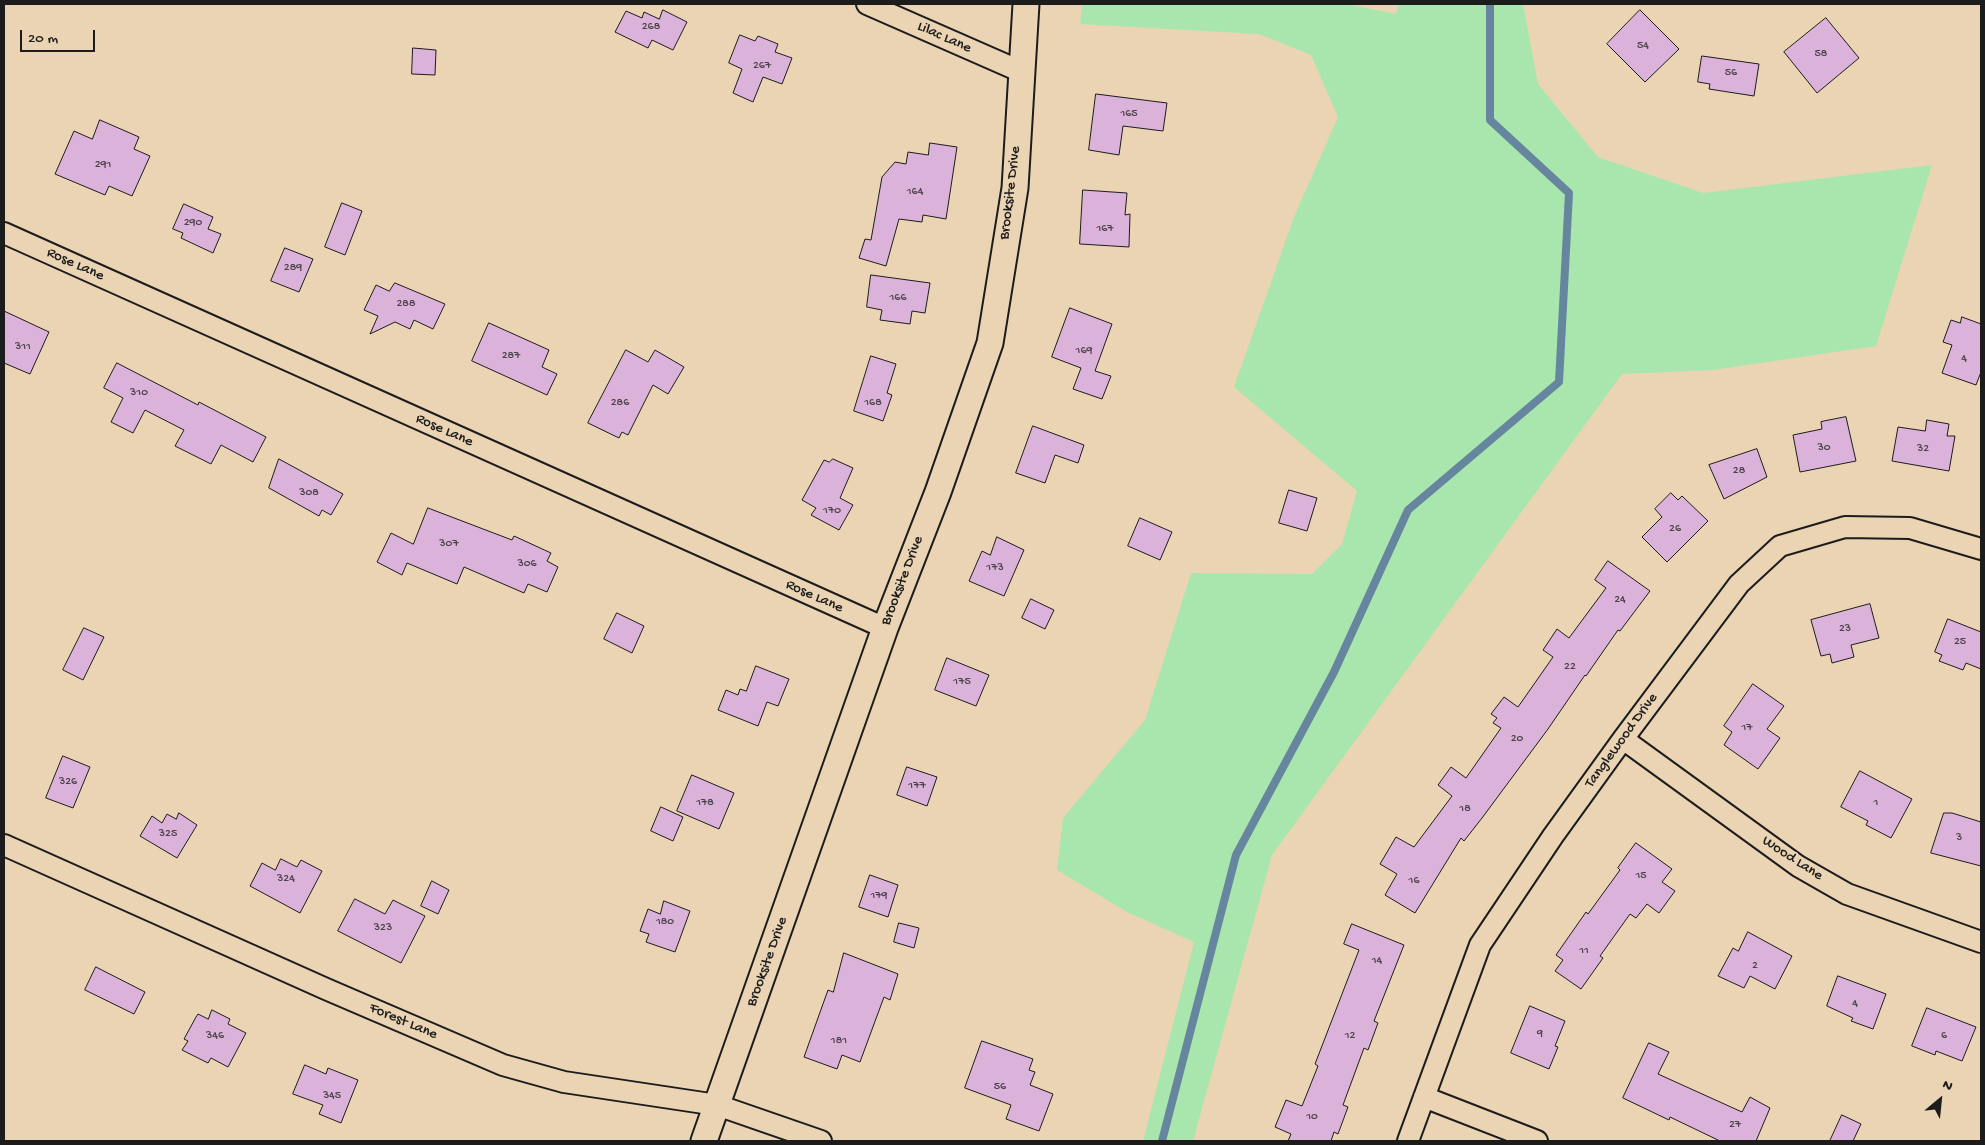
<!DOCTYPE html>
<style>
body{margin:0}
#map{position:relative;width:1985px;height:1145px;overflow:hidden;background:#ead4b3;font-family:"Gochi Hand",sans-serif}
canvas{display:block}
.frame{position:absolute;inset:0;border:5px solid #1c1c1c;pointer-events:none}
.north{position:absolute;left:1915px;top:1075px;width:50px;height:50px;-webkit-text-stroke:4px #ead4b3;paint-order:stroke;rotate:28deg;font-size:14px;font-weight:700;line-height:20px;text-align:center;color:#1c1c1c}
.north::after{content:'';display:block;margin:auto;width:18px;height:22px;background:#1c1c1c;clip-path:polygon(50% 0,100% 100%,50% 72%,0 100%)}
.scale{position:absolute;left:20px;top:30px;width:75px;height:22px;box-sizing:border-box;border:2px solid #1c1c1c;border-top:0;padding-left:6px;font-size:15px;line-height:18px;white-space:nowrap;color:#1c1c1c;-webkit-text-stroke:4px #ead4b3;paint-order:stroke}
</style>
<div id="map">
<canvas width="1985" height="1145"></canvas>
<div class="frame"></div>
<div class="north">N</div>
<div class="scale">20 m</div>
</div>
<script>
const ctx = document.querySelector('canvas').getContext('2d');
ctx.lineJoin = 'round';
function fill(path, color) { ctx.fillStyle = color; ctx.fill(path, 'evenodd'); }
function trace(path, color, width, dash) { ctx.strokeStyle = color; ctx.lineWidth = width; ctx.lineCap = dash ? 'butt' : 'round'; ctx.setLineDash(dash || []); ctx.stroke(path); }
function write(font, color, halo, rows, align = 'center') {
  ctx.font = font + ' "Gochi Hand",sans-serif'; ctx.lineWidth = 4; ctx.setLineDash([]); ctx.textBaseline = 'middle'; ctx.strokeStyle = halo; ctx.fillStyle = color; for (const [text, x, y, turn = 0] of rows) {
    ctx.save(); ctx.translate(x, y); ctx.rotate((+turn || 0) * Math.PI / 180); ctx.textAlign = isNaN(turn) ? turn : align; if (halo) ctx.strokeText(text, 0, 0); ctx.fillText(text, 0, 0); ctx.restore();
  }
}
fill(new Path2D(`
 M 1082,4 L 1346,4 L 1396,14 L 1399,4 L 1523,4 L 1538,84 L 1598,157 L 1703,193 L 1932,165 L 1876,346 L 1713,370 L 1622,374 L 1272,855 L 1193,1141 L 1143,1141 L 1194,942 L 1127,912 L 1057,870 L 1063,818 L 1145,720 L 1191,573 L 1312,574 L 1342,544 L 1357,491 L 1234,387 L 1294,217 L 1338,117 L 1311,55 L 1259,34 L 1080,24 Z`), '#a9e6ad');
trace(new Path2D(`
 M 1162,1141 L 1236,855 L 1334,672 L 1408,510 L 1559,382 L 1569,193 L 1490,120 L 1490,4`), '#66869f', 8);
const building = new Path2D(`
 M 663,10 L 687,22 L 673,50 L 652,40 L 648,48 L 615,32 L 626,11 L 642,18 L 644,12 L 659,19 Z
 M 1640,10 L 1679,49 L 1645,82 L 1607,44 Z
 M 1826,18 L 1859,58 L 1817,93 L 1784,52 Z
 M 740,35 L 755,41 L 758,36 L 778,44 L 775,52 L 792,58 L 782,84 L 763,77 L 753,102 L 733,93 L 742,69 L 729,63 Z
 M 413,48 L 436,50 L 435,75 L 412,74 Z
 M 1702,56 L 1759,64 L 1754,96 L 1709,89 L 1710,84 L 1698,82 Z
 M 1096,94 L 1167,103 L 1163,131 L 1123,126 L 1119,155 L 1089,150 Z
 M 100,120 L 139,137 L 134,149 L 150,156 L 132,196 L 109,186 L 105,195 L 55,174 L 74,131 L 92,139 Z
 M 930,143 L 957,147 L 946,219 L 923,215 L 922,222 L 899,219 L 886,266 L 859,258 L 865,239 L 871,240 L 882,177 L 895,162 L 906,164 L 908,152 L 928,155 Z
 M 1083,190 L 1127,193 L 1125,215 L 1130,214 L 1129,247 L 1080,244 Z
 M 342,203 L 362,211 L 345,255 L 325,247 Z
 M 184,204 L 213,217 L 208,229 L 221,234 L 213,253 L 181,238 L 183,233 L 173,229 Z
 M 285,248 L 313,259 L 299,292 L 271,281 Z
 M 871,275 L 930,283 L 925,313 L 912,311 L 910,324 L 880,320 L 882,310 L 867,307 Z
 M 395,283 L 445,304 L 433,329 L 414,320 L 410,329 L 395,322 L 370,334 L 378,316 L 364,310 L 376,285 L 389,291 Z
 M 1070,308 L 1112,324 L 1095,371 L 1111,376 L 1102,399 L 1073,389 L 1081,368 L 1052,357 Z
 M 4,311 L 49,332 L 30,374 L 4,363 Z
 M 1962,317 L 1981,324 L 1981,372 L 1976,385 L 1942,373 L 1952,345 L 1943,342 L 1951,320 L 1960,323 Z
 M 489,323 L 549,350 L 542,367 L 557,374 L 547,395 L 472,361 Z
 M 626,350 L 648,362 L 655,350 L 684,367 L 668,394 L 653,385 L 628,435 L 622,432 L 619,438 L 588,423 Z
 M 871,356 L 896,364 L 887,393 L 892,395 L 883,421 L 854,411 Z
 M 117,363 L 198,405 L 199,402 L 266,437 L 253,462 L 221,445 L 211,464 L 175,446 L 184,430 L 145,410 L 133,433 L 111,422 L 123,398 L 104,388 Z
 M 1846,417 L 1856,461 L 1800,472 L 1793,435 L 1822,429 L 1821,422 Z
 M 1927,420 L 1949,424 L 1947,436 L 1955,436 L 1949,471 L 1892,461 L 1898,427 L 1925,431 Z
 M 1033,426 L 1084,445 L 1078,463 L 1055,455 L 1045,483 L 1016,473 Z
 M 1757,449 L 1767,477 L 1724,499 L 1709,465 Z
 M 279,459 L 343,494 L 331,515 L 322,510 L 319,516 L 269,488 Z
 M 833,459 L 853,468 L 840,498 L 853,505 L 839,530 L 811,515 L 816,508 L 802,500 L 824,460 L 829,462 Z
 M 1289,490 L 1317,498 L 1307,531 L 1279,523 Z
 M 1671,493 L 1678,500 L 1682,496 L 1708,521 L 1667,562 L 1642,537 L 1662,517 L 1655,509 Z
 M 428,508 L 512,540 L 514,536 L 551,553 L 547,561 L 558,567 L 547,592 L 528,584 L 524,593 L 464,567 L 457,584 L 407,563 L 402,575 L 377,562 L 391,533 L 413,544 Z
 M 1140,518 L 1172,532 L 1160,560 L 1128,546 Z
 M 997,537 L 1024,550 L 1004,596 L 969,581 L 982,551 L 990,555 Z
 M 1608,561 L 1650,591 L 1620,631 L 1618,630 L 1586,676 L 1585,675 L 1548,729 L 1482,818 L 1464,841 L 1461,838 L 1415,913 L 1385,895 L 1397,874 L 1380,864 L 1396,837 L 1414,847 L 1452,796 L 1438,785 L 1451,767 L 1466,778 L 1501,728 L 1493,723 L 1497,718 L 1491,714 L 1504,697 L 1518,707 L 1553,657 L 1543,650 L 1557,629 L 1569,638 L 1606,588 L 1595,580 Z
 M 1031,599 L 1054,610 L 1045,629 L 1022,618 Z
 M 1870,604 L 1879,638 L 1851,645 L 1854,657 L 1832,663 L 1830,654 L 1821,656 L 1811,620 Z
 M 617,613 L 644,626 L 632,653 L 604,639 Z
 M 1948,619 L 1981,632 L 1981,669 L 1966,663 L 1963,670 L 1939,661 L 1942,655 L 1935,652 Z
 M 84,628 L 104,637 L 83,680 L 63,670 Z
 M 947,658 L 989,675 L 976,706 L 935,690 Z
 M 756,666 L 789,679 L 778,706 L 767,702 L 758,726 L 718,710 L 726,690 L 738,695 L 740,689 L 746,691 Z
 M 1753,684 L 1784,706 L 1767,729 L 1780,738 L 1758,769 L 1724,745 L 1732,732 L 1724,726 Z
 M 63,756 L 90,767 L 73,808 L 46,798 Z
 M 907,767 L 937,777 L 927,806 L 897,795 Z
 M 1860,771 L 1912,799 L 1891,838 L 1866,825 L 1868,821 L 1841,807 Z
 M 692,775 L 734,793 L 719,829 L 677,811 Z
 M 661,807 L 683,817 L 673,841 L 651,831 Z
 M 179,813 L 197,825 L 177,858 L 140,836 L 152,816 L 162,823 L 167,814 L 176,819 Z
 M 1944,813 L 1952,813 L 1981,822 L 1981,866 L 1931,853 Z
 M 1636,843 L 1672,869 L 1662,882 L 1675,891 L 1659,913 L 1647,904 L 1636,918 L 1630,914 L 1600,956 L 1603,958 L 1581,989 L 1555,971 L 1563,960 L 1556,955 L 1586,912 L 1588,914 L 1620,870 L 1618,868 Z
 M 281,859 L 297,867 L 301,860 L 322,871 L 300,913 L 250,886 L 262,863 L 275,870 Z
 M 870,875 L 898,885 L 888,917 L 859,907 Z
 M 432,881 L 449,890 L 438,914 L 421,906 Z
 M 355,899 L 385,914 L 393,900 L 425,916 L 401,963 L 338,931 Z
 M 664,901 L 690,911 L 675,952 L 646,942 L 649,934 L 640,931 L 648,909 L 660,914 Z
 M 899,923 L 919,928 L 914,948 L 894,942 Z
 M 1352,924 L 1404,945 L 1374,1021 L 1378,1023 L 1368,1050 L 1364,1048 L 1343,1105 L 1348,1107 L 1338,1134 L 1334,1132 L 1331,1141 L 1288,1141 L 1291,1134 L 1275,1127 L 1286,1100 L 1302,1106 L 1318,1066 L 1315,1064 L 1359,950 L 1344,944 Z
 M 1748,932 L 1792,956 L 1775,989 L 1750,976 L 1744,988 L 1718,976 L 1733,948 L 1738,951 Z
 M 844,953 L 898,974 L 890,1000 L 884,997 L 860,1062 L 842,1055 L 837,1069 L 804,1057 L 828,990 L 833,992 Z
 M 96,967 L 145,992 L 134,1014 L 85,990 Z
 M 1838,976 L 1886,994 L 1873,1029 L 1851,1021 L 1853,1018 L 1827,1006 Z
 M 1530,1006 L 1565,1021 L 1555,1046 L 1558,1047 L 1549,1069 L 1511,1053 Z
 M 1927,1008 L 1976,1027 L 1962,1061 L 1936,1051 L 1935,1055 L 1912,1046 Z
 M 212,1010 L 230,1019 L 228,1024 L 246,1033 L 228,1067 L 211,1058 L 208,1063 L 182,1050 L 188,1041 L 184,1039 L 196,1017 L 198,1014 L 208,1019 Z
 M 982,1041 L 1033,1059 L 1029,1070 L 1035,1072 L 1030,1085 L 1053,1094 L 1039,1131 L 1006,1119 L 1011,1105 L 965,1088 Z
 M 1649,1043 L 1669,1052 L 1658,1074 L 1742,1112 L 1750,1097 L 1770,1108 L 1756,1141 L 1720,1141 L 1670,1117 L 1669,1120 L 1623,1098 Z
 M 305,1065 L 326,1074 L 328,1068 L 358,1080 L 341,1123 L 319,1114 L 323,1105 L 293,1094 Z
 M 1842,1115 L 1861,1124 L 1853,1141 L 1830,1141 Z`);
fill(building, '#dbb2d9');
trace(building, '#1c1c1c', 1);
const minor = new Path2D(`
 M 867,4 L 1022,72
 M 4,233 L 885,628
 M 1623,739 L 1798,866 L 1847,894 L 1981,942
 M 4,845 L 326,989 L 503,1065 L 564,1082 L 717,1105 L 821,1141
 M 1424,1097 L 1537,1141
 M 1408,1141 L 1480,945 L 1553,836 L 1623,739 L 1739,584 L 1780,546 L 1845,527 L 1910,528 L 1981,549`);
const tertiary = new Path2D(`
 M 704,1141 L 885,628 L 938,492 L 990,343 L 1015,188 L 1026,4`);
trace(minor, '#1c1c1c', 24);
trace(tertiary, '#1c1c1c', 29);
trace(minor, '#ead4b3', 20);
trace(tertiary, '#ead4b3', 25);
write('12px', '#4c424b', null, [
 ["268",651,27],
 ["54",1643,46],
 ["58",1821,54],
 ["267",762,66],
 ["56",1731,73],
 ["165",1129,114],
 ["291",103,165],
 ["164",915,192],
 ["290",193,223],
 ["167",1105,229],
 ["289",293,268],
 ["166",898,298],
 ["288",406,304],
 ["311",23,347],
 ["169",1084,351],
 ["287",511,356],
 ["4",1964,359],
 ["310",139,393],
 ["286",620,403],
 ["168",873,403],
 ["30",1824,448],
 ["32",1923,449],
 ["28",1739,471],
 ["308",309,493],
 ["170",832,511],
 ["26",1675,529],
 ["307",449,544],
 ["306",527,564],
 ["173",995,568],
 ["24",1620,600],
 ["23",1845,629],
 ["25",1960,642],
 ["22",1570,667],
 ["175",962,682],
 ["17",1747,728],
 ["20",1517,739],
 ["326",68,782],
 ["177",917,786],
 ["178",705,803],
 ["1",1876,803],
 ["18",1465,809],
 ["325",168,834],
 ["3",1959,838],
 ["15",1641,876],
 ["324",286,879],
 ["16",1414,881],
 ["179",879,896],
 ["180",665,922],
 ["323",383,928],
 ["11",1584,951],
 ["14",1377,961],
 ["2",1755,966],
 ["4",1855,1004],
 ["9",1540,1034],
 ["346",215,1036],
 ["12",1350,1036],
 ["6",1944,1036],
 ["181",839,1041],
 ["56",1000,1087],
 ["345",332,1096],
 ["10",1312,1117],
 ["27",1735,1125]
]);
write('15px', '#1c1c1c', '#ead4b3', [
 ["Lilac Lane",944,38,24],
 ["Brooksite Drive",1011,193,-83],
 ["Rose Lane",75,265,24],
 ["Rose Lane",444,431,24],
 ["Brooksite Drive",903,581,-69],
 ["Rose Lane",814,597,24],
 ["Tanglewood Drive",1622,741,-54],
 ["Wood Lane",1792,859,33],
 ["Brooksite Drive",768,962,-70],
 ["Forest Lane",403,1022,23]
]);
</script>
